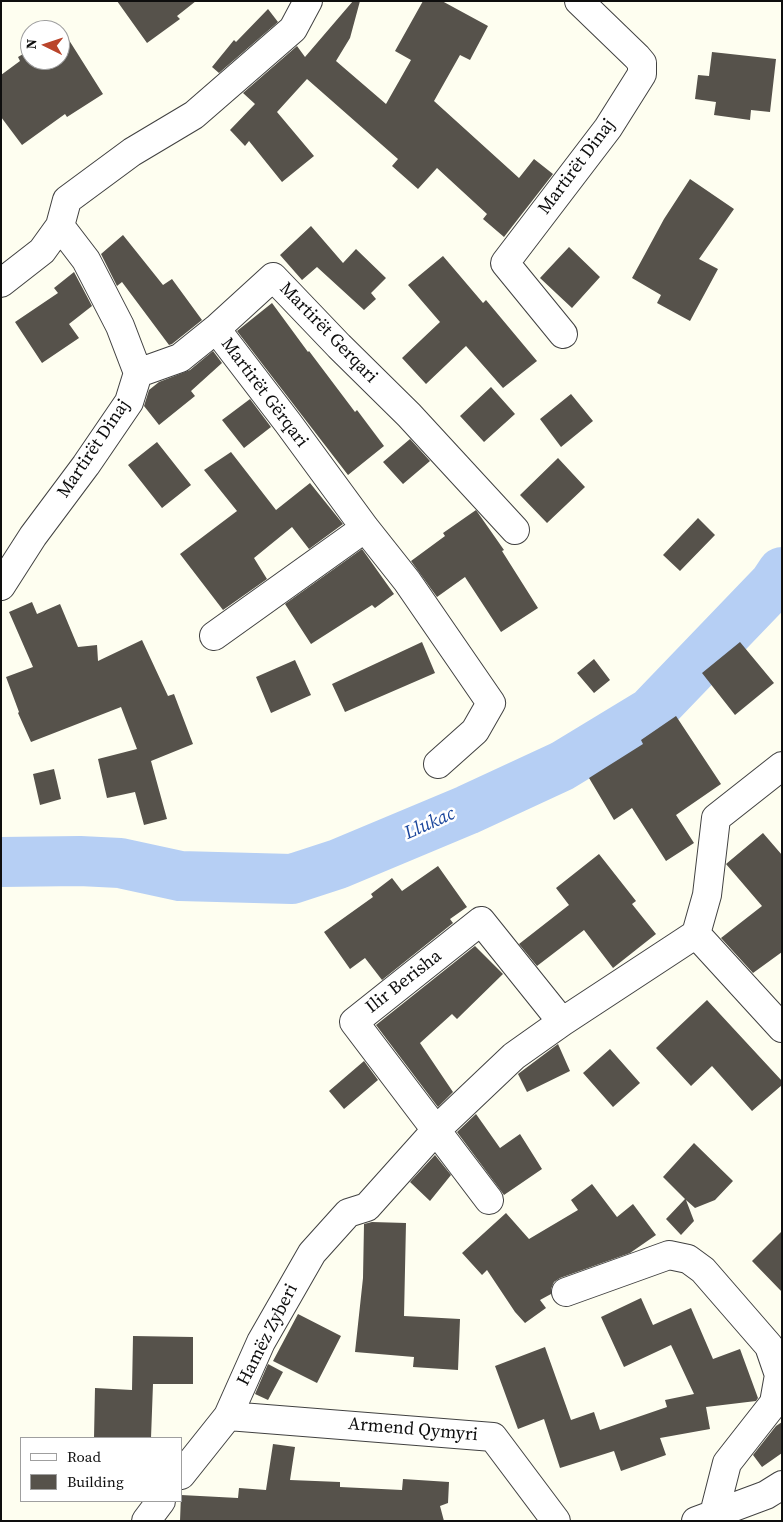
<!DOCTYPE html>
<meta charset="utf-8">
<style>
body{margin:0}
#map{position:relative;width:783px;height:1522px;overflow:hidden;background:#fefef0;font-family:"Source Serif 4",serif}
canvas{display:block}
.frame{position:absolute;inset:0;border:2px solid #0e0e0e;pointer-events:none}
.legend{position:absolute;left:20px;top:1437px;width:162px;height:65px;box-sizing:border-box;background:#fff;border:1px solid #9f9f9f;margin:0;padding:6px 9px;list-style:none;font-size:15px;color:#0e0e0e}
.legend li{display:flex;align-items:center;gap:10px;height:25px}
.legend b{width:25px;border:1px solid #9f9f9f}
.north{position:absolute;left:20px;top:20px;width:50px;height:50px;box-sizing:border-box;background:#fff;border:1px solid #9f9f9f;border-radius:50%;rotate:274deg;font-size:14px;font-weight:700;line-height:20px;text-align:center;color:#0e0e0e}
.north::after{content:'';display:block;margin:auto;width:18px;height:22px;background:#ba452b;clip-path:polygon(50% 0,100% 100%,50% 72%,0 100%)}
</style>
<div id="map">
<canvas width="783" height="1522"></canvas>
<div class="frame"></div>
<ul class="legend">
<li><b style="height:6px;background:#fff"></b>Road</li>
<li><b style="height:14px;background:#56524b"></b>Building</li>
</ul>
<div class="north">N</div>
</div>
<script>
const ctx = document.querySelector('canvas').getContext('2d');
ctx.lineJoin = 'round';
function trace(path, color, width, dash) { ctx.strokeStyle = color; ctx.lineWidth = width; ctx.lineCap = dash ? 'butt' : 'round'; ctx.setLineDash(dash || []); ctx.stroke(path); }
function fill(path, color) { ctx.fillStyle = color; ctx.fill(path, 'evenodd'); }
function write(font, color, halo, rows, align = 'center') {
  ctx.font = font + ' "Source Serif 4",serif'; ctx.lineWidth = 5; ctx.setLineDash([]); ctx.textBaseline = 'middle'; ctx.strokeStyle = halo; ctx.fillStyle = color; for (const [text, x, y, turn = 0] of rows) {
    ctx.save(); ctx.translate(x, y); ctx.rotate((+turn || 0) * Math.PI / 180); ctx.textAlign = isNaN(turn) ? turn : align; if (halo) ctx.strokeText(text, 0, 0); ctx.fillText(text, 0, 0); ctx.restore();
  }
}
trace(new Path2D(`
 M 1,862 L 80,861 L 120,863 L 180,876 L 292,879 L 338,864 L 467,810 L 562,766 L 651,712 L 774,584 L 782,572`), '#b6cff4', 50);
fill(new Path2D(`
 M 117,1 L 196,1 L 177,16 L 180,19 L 147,43 Z
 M 353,1 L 360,1 L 350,38 L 336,61 L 386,104 L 411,60 L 395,51 L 423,1 L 442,1 L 488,26 L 470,60 L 460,55 L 434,101 L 519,178 L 534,159 L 553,174 L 504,237 L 483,219 L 487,214 L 437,168 L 418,189 L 392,166 L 398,159 L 307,79 L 277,112 L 314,156 L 282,182 L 249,141 L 245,146 L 230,130 L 255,104 L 243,93 L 297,46 L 305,57 Z
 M 268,9 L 278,22 L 219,73 L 212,67 L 234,40 L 236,42 Z
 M 62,29 L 103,94 L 67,117 L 65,114 L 22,145 L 1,117 L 1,75 L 20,61 L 18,57 L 30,50 L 30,60 L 60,60 L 60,31 Z
 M 712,52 L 776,59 L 770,112 L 751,110 L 750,120 L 714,115 L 716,102 L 695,99 L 698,75 L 709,76 Z
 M 690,179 L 734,209 L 699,259 L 718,269 L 690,321 L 657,303 L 661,295 L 632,278 L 664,219 Z
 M 311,226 L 343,263 L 356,249 L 386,278 L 371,293 L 376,299 L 364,310 L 317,267 L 302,280 L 280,255 Z
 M 123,235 L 163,285 L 172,279 L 202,320 L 172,344 L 169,345 L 122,282 L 117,286 L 101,254 Z
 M 569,247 L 600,277 L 572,308 L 540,278 Z
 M 443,256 L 483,303 L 486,300 L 537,361 L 503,388 L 466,346 L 426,384 L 402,358 L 440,322 L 408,285 Z
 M 74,272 L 92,306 L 69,324 L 79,338 L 42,363 L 15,322 L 58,293 L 54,288 Z
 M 272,303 L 308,352 L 309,351 L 355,412 L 357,410 L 384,446 L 348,475 L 237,331 Z
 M 213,351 L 222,363 L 191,391 L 195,396 L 159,425 L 144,406 L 149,390 L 159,382 L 190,370 Z
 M 491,387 L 515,414 L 484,442 L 460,416 Z
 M 571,394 L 593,421 L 561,447 L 540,419 Z
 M 250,399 L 271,427 L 244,448 L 222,420 Z
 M 410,439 L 430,461 L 403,484 L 383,462 Z
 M 157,442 L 191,485 L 162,508 L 128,465 Z
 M 231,452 L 276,510 L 310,483 L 343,524 L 309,549 L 292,527 L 254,558 L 267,579 L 223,610 L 180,554 L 237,511 L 204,470 Z
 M 558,458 L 585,487 L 547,523 L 520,495 Z
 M 476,510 L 504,550 L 502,551 L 538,608 L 501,632 L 465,577 L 437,597 L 411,561 L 445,536 L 443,533 Z
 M 698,518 L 715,535 L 680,571 L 663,555 Z
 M 362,549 L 394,594 L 375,608 L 372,605 L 311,644 L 285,604 Z
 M 32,602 L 37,614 L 60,604 L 78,647 L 97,645 L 98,661 L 142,640 L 168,696 L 174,694 L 193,744 L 151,761 L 167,819 L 144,825 L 135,792 L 107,798 L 98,759 L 137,749 L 121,707 L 31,742 L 18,713 L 19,712 L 6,677 L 33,667 L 9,612 Z
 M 422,642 L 435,673 L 345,712 L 332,684 Z
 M 740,642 L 774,683 L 735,715 L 702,673 Z
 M 594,659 L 610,680 L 594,693 L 577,673 Z
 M 295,660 L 311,695 L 271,713 L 256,677 Z
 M 676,716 L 721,784 L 676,815 L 694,843 L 666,861 L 632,808 L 614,820 L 589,778 L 643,744 L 641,740 Z
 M 54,769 L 61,799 L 40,805 L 33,774 Z
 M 763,833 L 782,855 L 782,952 L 753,973 L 721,938 L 762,906 L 726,864 Z
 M 599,854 L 636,901 L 632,904 L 656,934 L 613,968 L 584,930 L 537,966 L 519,944 L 569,905 L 556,888 Z
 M 438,866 L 467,907 L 450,919 L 453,923 L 382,980 L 365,958 L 350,969 L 324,932 L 373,897 L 371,894 L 392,878 L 402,891 Z
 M 475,946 L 503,974 L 457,1019 L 452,1014 L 420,1043 L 453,1092 L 438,1107 L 376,1025 Z
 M 707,1000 L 782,1081 L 782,1085 L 752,1111 L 712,1066 L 691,1086 L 656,1048 Z
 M 558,1044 L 570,1071 L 527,1092 L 518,1074 Z
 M 610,1049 L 640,1083 L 613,1107 L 583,1073 Z
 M 364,1061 L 378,1080 L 344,1109 L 329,1091 Z
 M 476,1114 L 500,1148 L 520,1134 L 542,1169 L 504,1195 L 457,1132 Z
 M 694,1143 L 733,1181 L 715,1200 L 695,1208 L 686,1200 L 694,1221 L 681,1235 L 666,1219 L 685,1199 L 663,1177 Z
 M 435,1155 L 451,1175 L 430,1201 L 410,1182 Z
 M 592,1184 L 617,1217 L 633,1204 L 656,1235 L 630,1253 L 560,1278 L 554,1282 L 551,1289 L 551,1294 L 540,1300 L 546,1308 L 525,1323 L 515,1312 L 487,1270 L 482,1275 L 462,1253 L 506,1213 L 529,1239 L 578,1210 L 571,1200 Z
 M 372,1222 L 406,1223 L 404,1316 L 460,1319 L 458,1370 L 413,1367 L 414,1357 L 355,1352 L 363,1278 L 364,1224 Z
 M 782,1231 L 782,1292 L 752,1261 Z
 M 641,1298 L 653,1325 L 691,1308 L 713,1359 L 740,1349 L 758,1398 L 756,1401 L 706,1407 L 710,1429 L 660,1438 L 666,1455 L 621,1471 L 614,1451 L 560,1468 L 544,1419 L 518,1429 L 495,1366 L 545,1347 L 571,1420 L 594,1412 L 600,1430 L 667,1407 L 665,1400 L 694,1394 L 671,1345 L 624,1367 L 601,1317 Z
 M 298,1314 L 341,1336 L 317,1383 L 273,1361 Z
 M 133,1336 L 193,1337 L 193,1384 L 153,1384 L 151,1438 L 94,1438 L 95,1388 L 132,1390 Z
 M 268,1364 L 283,1372 L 268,1400 L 255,1394 Z
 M 782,1422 L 782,1453 L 762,1467 L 753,1455 L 776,1426 Z
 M 273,1444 L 295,1447 L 290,1480 L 340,1482 L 340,1487 L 402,1490 L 403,1479 L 449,1482 L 448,1503 L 440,1506 L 444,1521 L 180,1521 L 181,1495 L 238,1498 L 239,1488 L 266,1490 Z`), '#56524b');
const minor = new Path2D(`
 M 1,283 L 42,251 L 60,226 L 67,200 L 132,152 L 194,115 L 293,29 L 308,1
 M 216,329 L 273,277 L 339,346 L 409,415 L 515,530
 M 563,334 L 505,263 L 608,128 L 642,74 L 642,63 L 637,57 L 579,1
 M 138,373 L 180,358 L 216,329 L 288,423 L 365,528 L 407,581 L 491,703 L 475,731 L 438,764
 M 1,586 L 33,536 L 86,465 L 129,402 L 138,373 L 120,326 L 86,260 L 60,226
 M 214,636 L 365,528
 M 696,934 L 707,895 L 716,818 L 782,766
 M 696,934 L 782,1028
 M 489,1200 L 354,1022 L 481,921 L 562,1022
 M 566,1292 L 669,1255 L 688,1259 L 703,1270 L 769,1346 L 779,1375 L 774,1403 L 727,1463 L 714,1514
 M 228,1416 L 493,1437 L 556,1521
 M 181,1475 L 228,1416 L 261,1342 L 312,1253 L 348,1213 L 367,1207 L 436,1130 L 514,1056 L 562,1022 L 696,934
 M 146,1521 L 161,1501
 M 696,1521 L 766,1495 L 782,1485`);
trace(minor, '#414141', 30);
trace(minor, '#fff', 28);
write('18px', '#0e0e0e', '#fff', [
 ["Martirët Dinaj",577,167,-53],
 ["Martirët Gerqari",328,333,46],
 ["Martirët Gërqari",264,393,53],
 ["Martirët Dinaj",94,449,-56],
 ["Ilir Berisha",404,982,-38],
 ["Hamëz Zyberi",268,1335,-63],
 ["Armend Qymyri",413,1430,5]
]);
write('italic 19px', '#1b469c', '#fff', [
 ["Llukac",430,824,-24]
]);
</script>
